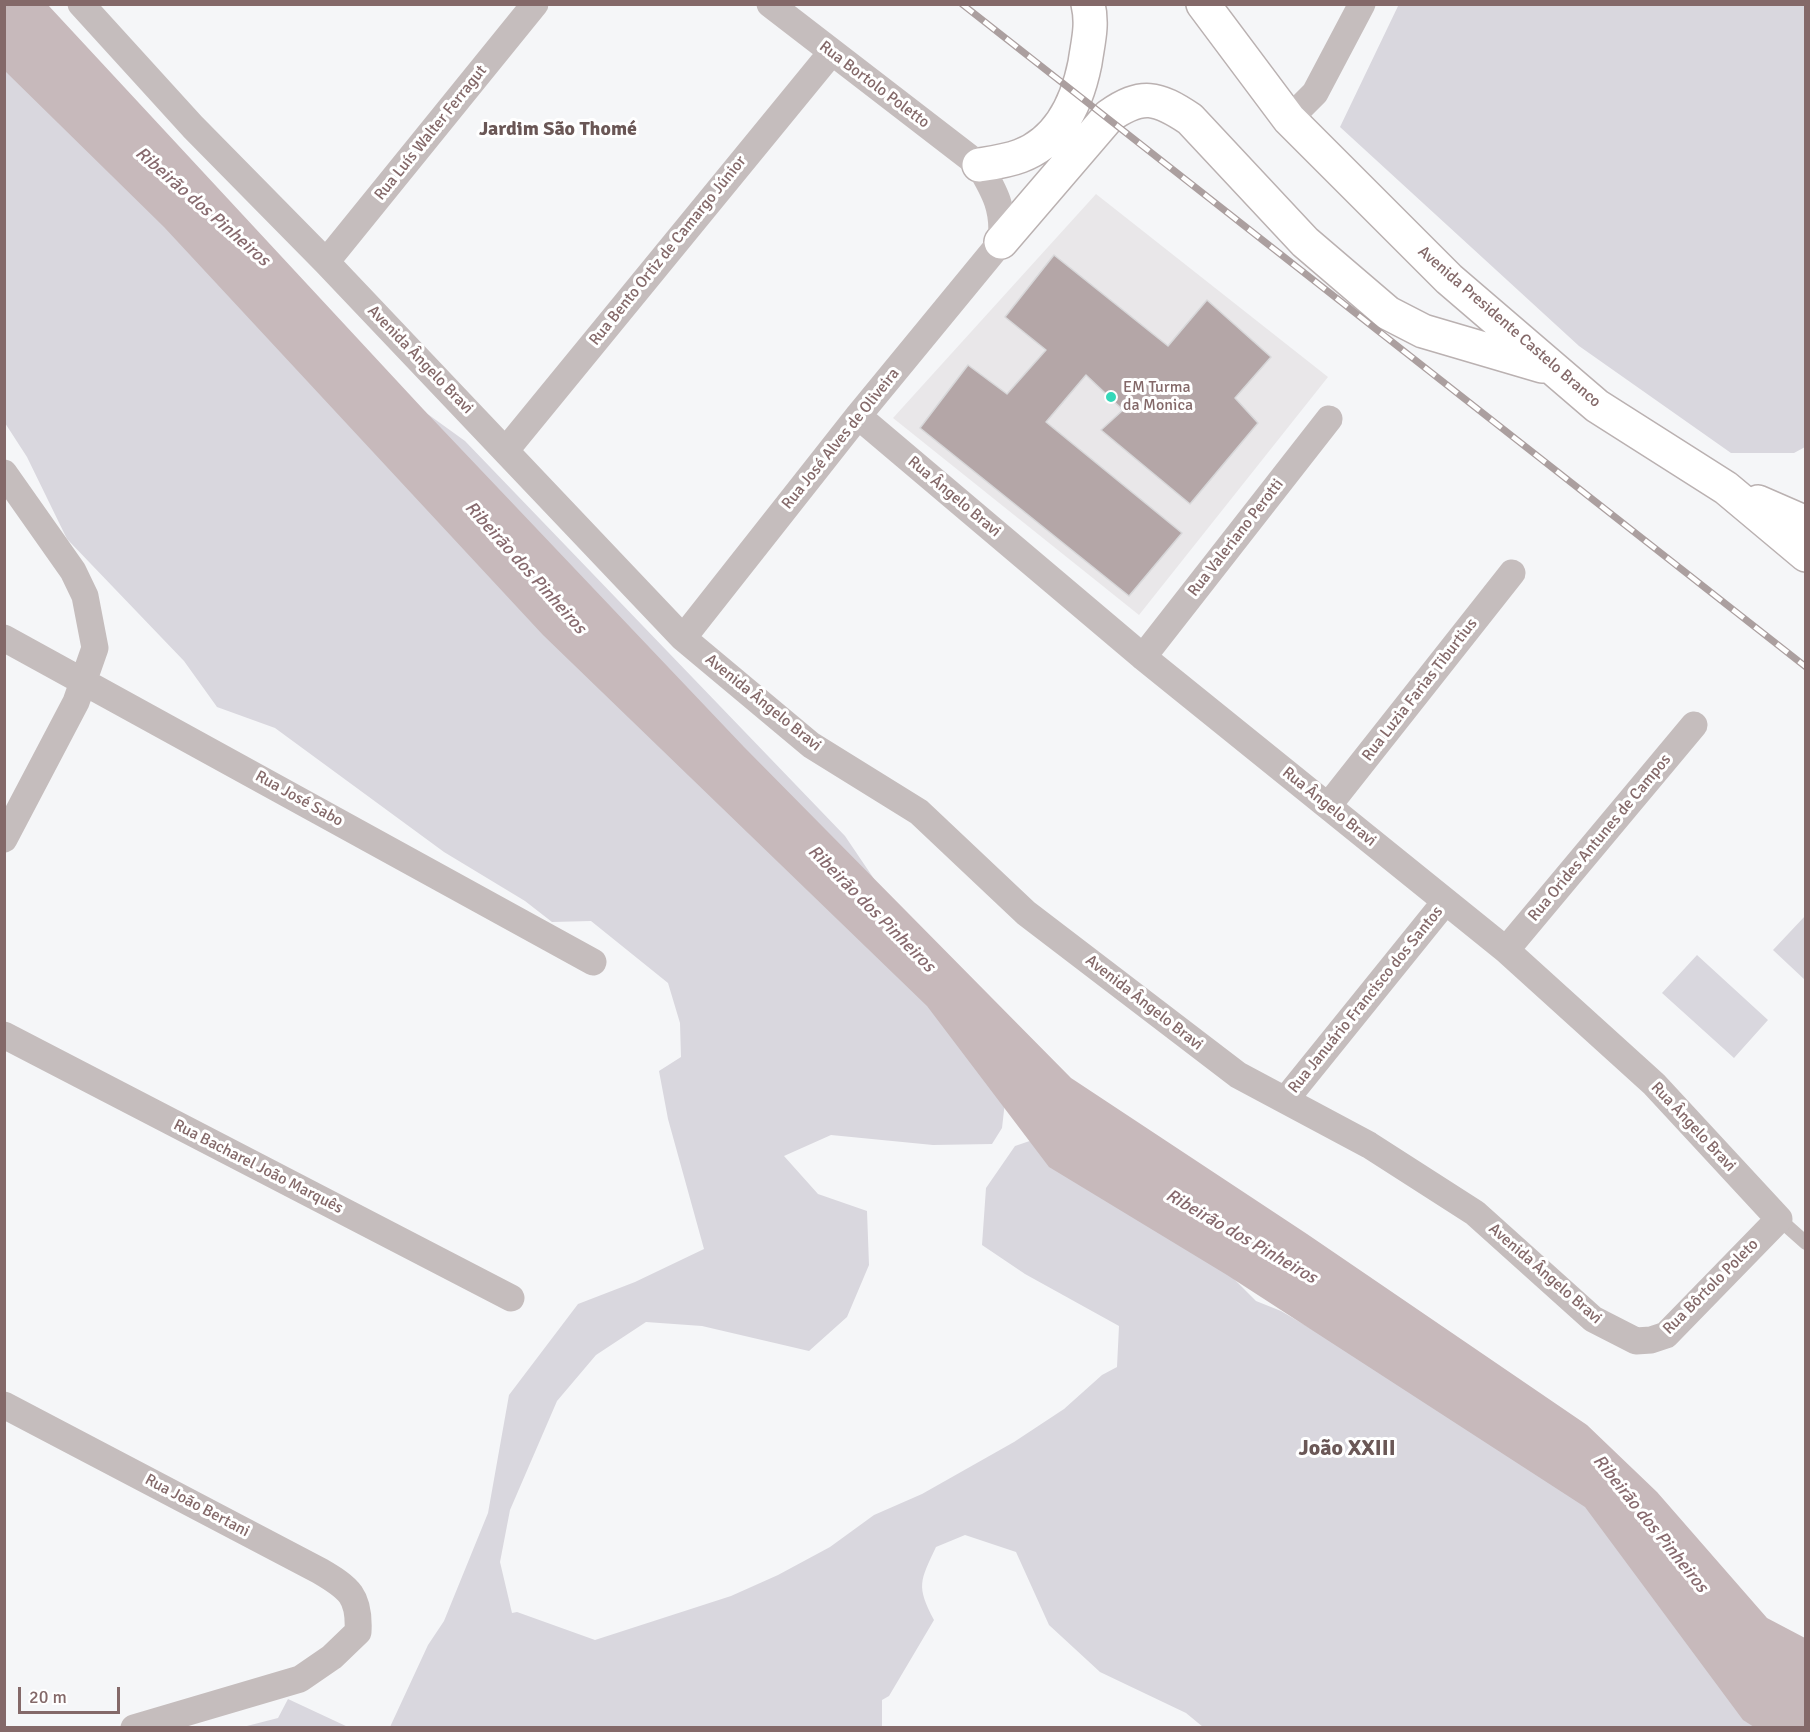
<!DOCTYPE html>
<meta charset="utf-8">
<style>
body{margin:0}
#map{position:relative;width:1810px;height:1732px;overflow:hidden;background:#f5f6f8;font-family:Signika,sans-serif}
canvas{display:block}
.frame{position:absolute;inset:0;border:6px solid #846969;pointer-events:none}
.scale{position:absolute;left:18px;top:1687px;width:102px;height:27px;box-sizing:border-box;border:3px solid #846969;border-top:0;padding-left:8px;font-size:18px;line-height:21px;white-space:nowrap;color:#846969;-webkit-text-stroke:4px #fff;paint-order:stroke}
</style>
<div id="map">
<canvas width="1810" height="1732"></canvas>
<div class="frame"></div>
<div class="scale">20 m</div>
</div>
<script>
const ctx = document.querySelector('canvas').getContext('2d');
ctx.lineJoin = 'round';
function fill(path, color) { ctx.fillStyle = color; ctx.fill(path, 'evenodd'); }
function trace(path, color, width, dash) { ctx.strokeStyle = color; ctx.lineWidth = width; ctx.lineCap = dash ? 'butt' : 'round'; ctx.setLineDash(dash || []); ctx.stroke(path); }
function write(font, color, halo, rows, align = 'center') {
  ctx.font = font + ' Signika,sans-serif'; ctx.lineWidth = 6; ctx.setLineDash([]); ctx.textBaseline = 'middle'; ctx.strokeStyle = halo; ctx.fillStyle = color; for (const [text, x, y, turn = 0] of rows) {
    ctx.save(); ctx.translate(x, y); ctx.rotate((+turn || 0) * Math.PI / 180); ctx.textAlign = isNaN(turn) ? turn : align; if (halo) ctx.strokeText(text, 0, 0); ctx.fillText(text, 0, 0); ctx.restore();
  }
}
fill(new Path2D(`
 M 1096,194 L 1328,377 L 1139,615 L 893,418 Z`), '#e9e7e9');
fill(new Path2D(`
 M 1399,4 L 1805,5 L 1805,447 L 1794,453 L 1731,453 L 1579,346 L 1340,127 Z
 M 4,5 L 385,395 L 429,415 L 465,441 L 845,836 L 912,935 L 1010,1058 L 1002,1128 L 992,1144 L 933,1145 L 831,1135 L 784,1156 L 818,1194 L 867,1211 L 869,1265 L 847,1317 L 809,1351 L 702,1326 L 646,1322 L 596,1355 L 557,1401 L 510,1510 L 500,1562 L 512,1613 L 517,1612 L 595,1640 L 731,1596 L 778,1575 L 830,1547 L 874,1515 L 922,1494 L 1014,1442 L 1064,1409 L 1102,1375 L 1117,1367 L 1119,1326 L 1025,1274 L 982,1245 L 986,1188 L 1015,1146 L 1065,1129 L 1228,1273 L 1256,1301 L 1281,1311 L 1608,1504 L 1805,1727 L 1203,1727 L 1186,1713 L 1100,1672 L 1049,1625 L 1016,1552 L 965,1535 L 936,1547 C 920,1581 916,1586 934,1620 L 889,1696 L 882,1700 L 882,1727 L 390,1727 L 428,1645 L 444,1621 L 488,1513 L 509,1395 L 578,1304 L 635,1282 L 704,1249 L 668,1119 L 659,1071 L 681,1057 L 680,1023 L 668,983 L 591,921 L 552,922 L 525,901 L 444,852 L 275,728 L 217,707 L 184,661 L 67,539 L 27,457 L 5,423 Z
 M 1805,916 L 1805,980 L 1773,950 Z
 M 1697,955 L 1768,1020 L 1734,1058 L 1662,993 Z
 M 288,1699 L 348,1727 L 243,1727 L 278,1718 Z`), '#d9d7de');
fill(new Path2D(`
 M 4,5 L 48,5 L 423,409 L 744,747 L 1071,1078 L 1307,1234 L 1587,1425 L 1657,1492 L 1767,1618 L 1805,1638 L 1805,1727 L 1754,1727 L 1743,1720 L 1585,1507 L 1227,1275 L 1049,1167 L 927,1006 L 543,635 L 164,227 L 5,71 Z`), '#c7b9bb');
const building = new Path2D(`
 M 1054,255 L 1168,346 L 1207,300 L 1271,357 L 1235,398 L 1258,423 L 1190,504 L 1101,430 L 1123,410 L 1086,375 L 1046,422 L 1182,533 L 1129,596 L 920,428 L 968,365 L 1007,394 L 1046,350 L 1005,317 Z`);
fill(building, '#b4a6a7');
trace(building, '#d8d8da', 1.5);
const primary = new Path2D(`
 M 1203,4 L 1289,119 L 1449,279 L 1597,406 L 1726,488 L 1806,555
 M 979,165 C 992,163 1007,161 1020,156 C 1060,141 1077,103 1085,63 C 1088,42 1093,25 1088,4
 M 1001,242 L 1109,116 C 1142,93 1157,97 1190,119 L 1305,242 L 1388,313 L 1423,331 L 1542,366
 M 1758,502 L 1806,523`);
trace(primary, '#bab1b1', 36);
trace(new Path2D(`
 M 1779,1219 L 1806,1243`), '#c5bdbd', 14);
trace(new Path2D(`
 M 81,4 L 193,127 L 326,262 L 683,638 L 811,745 L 919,812 L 1026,913 L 1238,1075 L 1369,1145 L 1475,1213 L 1593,1319 L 1636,1341 L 1651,1340 L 1666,1335 L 1779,1219 L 1654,1084 L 1506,950 L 1143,657 L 858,416
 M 1289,119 L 1315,93 L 1362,4
 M 326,262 L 535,4
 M 506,450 L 831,53
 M 4,473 L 73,571 L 85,596 L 95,648 L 76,702 L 4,839
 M 4,638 L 593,962
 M 683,638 L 858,416 L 1001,242 C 1005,210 995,192 979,165 L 770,4
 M 1143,657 L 1329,419
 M 1328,806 L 1512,573
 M 1506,950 L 1694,725
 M 4,1035 L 511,1298
 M 1286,1099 L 1445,902
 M 4,1405 L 320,1571 C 349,1588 360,1596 358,1632 L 332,1657 L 300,1679 L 134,1728`), '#c5bdbd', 27);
trace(primary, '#fff', 33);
const rail = new Path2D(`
 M 962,4 L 1806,667`);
trace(rail, '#ab9f9f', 7);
trace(rail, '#fff', 4.5, [14]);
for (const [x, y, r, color] of [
 [1111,397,6,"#35d8b9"]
]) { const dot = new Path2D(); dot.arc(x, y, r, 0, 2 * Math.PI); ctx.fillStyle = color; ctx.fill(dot); trace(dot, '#fff', 2); }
write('16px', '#846969', '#fff', [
 ["Rua Bortolo Poletto",874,85,37],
 ["Rua Luís Walter Ferragut",431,133,-51],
 ["Rua Bento Ortiz de Camargo Júnior",668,251,-51],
 ["Avenida Presidente Castelo Branco",1509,327,41],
 ["Avenida Ângelo Bravi",420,360,46],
 ["Rua José Alves de Oliveira",841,439,-51],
 ["Rua Ângelo Bravi",954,497,40],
 ["Rua Valeriano Perotti",1236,538,-52],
 ["Rua Luzia Farias Tiburtius",1420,690,-52],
 ["Avenida Ângelo Bravi",763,703,39],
 ["Rua José Sabo",299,799,29],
 ["Rua Ângelo Bravi",1329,807,39],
 ["Rua Orides Antunes de Campos",1600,838,-50],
 ["Rua Januário Francisco dos Santos",1366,1000,-51],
 ["Avenida Ângelo Bravi",1144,1003,38],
 ["Rua Ângelo Bravi",1693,1127,47],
 ["Rua Bacharel João Marquês",258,1167,27],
 ["Avenida Ângelo Bravi",1545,1274,41],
 ["Rua Bôrtolo Poleto",1711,1287,-45],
 ["Rua João Bertani",197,1506,28]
]);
write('16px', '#846969', '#fff', [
 ["EM Turma",1123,388],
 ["da Monica",1123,406]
], 'left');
write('italic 18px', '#876a6e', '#fff', [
 ["Ribeirão dos Pinheiros",202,207,41],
 ["Ribeirão dos Pinheiros",525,568,48],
 ["Ribeirão dos Pinheiros",871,909,45],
 ["Ribeirão dos Pinheiros",1241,1237,30],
 ["Ribeirão dos Pinheiros",1650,1524,51]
]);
write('bold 20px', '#6a5756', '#fff', [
 ["Jardim São Thomé",558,130]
]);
write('bold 22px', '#6a5756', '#fff', [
 ["João XXIII",1347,1449]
]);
</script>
